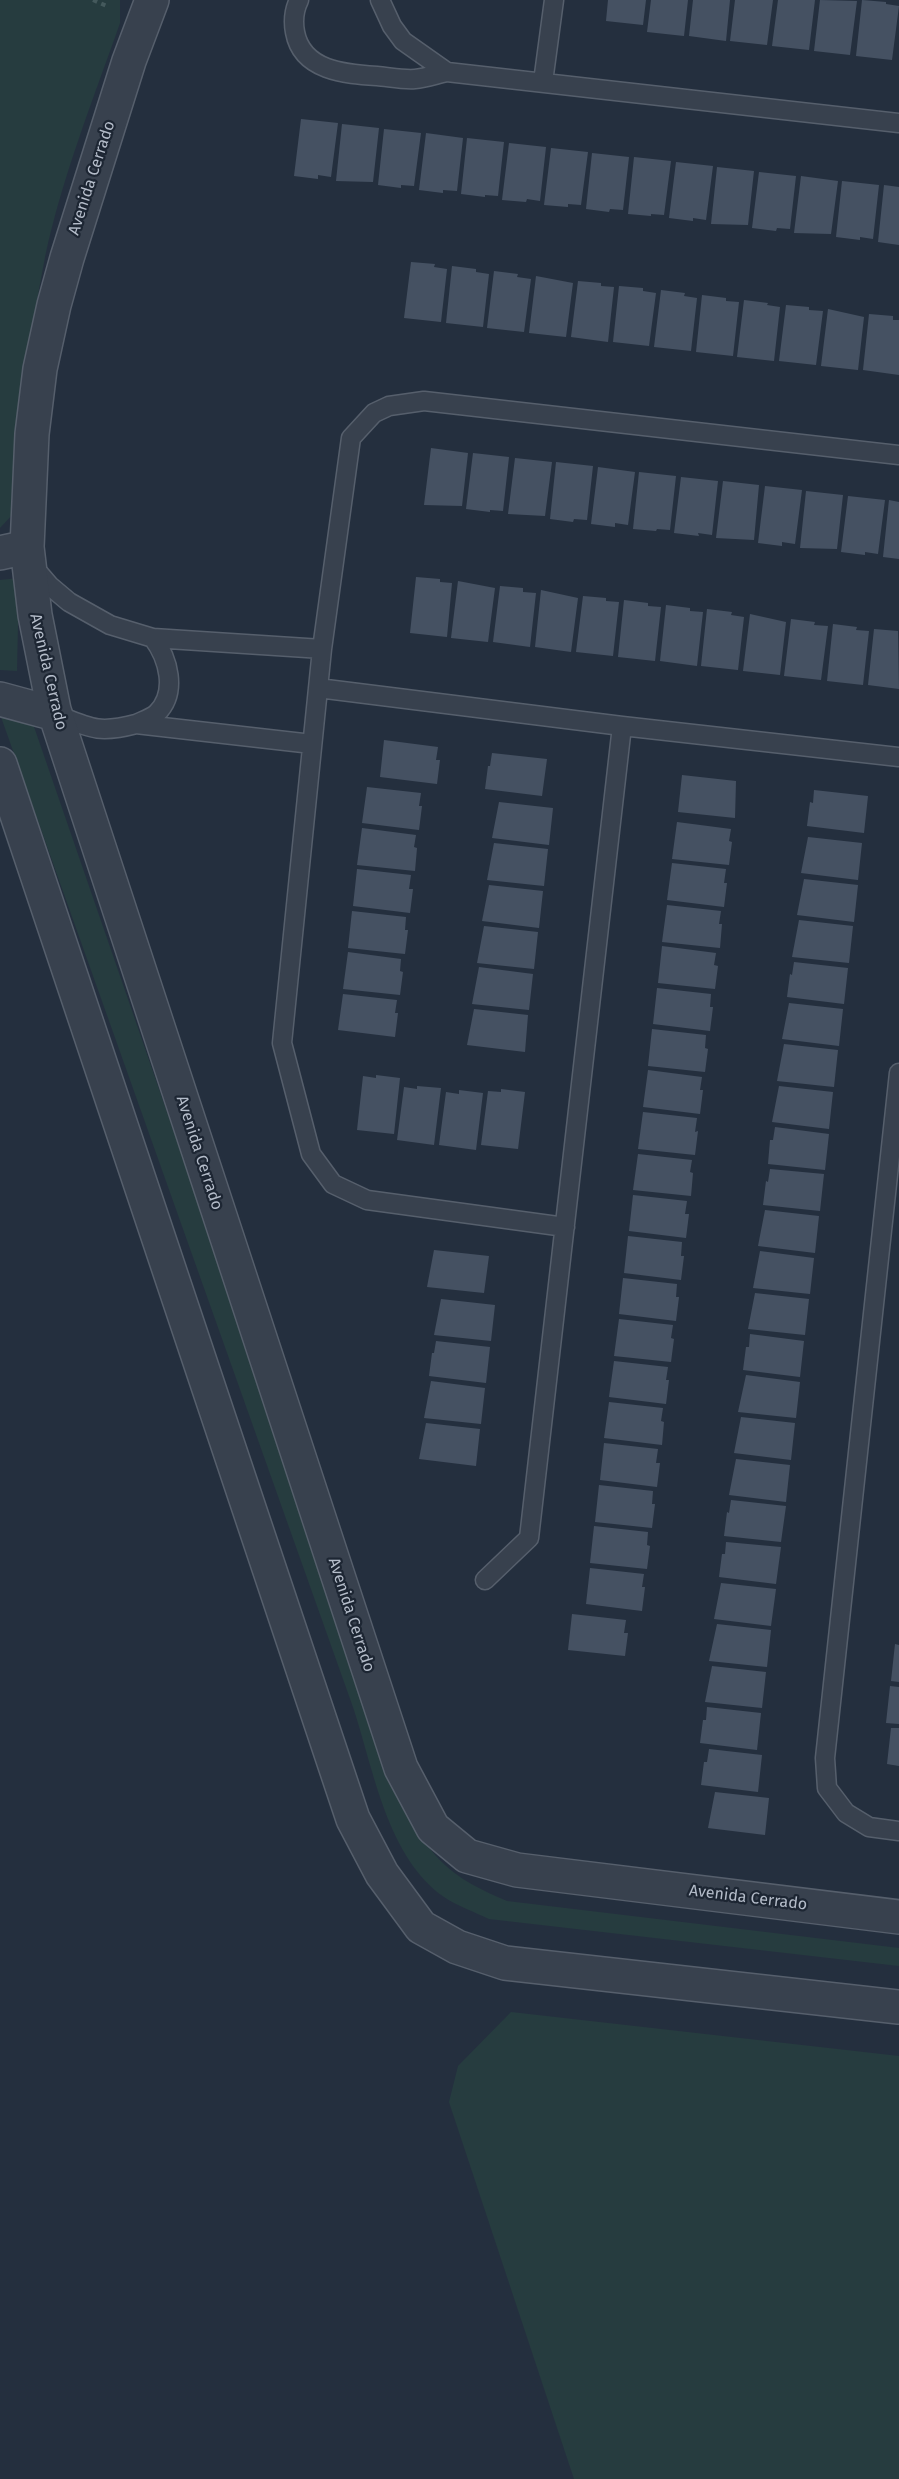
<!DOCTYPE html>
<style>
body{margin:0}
canvas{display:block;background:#242f3e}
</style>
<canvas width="899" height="2479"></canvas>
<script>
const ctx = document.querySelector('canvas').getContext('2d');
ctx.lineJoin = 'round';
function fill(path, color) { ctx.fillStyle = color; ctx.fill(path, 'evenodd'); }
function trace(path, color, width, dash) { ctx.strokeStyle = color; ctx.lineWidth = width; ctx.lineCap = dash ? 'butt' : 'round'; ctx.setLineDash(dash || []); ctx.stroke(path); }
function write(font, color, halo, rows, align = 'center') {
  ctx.font = font + ' "Fira Sans",sans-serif'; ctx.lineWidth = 4.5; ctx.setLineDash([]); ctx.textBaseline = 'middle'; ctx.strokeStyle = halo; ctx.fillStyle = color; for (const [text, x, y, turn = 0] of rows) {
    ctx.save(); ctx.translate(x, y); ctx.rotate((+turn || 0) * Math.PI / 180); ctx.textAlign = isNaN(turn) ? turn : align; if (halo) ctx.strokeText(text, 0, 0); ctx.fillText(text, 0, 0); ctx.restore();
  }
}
fill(new Path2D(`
 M 0,0 L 120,0 L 120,23 C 93,100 62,177 45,257 C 28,342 21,429 12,515 L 0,528 Z
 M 19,578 L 17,671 L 0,670 L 0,580 Z
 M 1,717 L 32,721 L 403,1796 C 411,1812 418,1832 428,1846 C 448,1874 476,1888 507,1901 L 899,1948 L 899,1966 L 489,1919 C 475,1912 457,1906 444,1897 C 388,1858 374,1772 354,1710 Z
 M 511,2012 L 899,2056 L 899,2479 L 574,2479 L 449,2102 L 458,2066 Z`), '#263c3f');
fill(new Path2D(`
 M 608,0 L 646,0 L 643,25 L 606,21 Z
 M 651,0 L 688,0 L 684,36 L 647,32 Z
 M 693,0 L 730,0 L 726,41 L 689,36 Z
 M 735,0 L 773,0 L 767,45 L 730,41 Z
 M 778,0 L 815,0 L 809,50 L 772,46 Z
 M 820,0 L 857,1 L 850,55 L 814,51 Z
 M 862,0 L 886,2 L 886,4 L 899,6 L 892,60 L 856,56 Z
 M 301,119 L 338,123 L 331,177 L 318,175 L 318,179 L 294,176 Z
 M 342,124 L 379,128 L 373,182 L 336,181 Z
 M 384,129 L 421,133 L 414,186 L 401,185 L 401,188 L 378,185 Z
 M 426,133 L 463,138 L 457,191 L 443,190 L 443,193 L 419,190 Z
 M 467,138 L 504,142 L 498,196 L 485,195 L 485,197 L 461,194 Z
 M 509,143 L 546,147 L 540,201 L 527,199 L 526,202 L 502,200 Z
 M 551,148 L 588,152 L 581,205 L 568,204 L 568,207 L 544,205 Z
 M 592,153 L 629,157 L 623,210 L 610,209 L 609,212 L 586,209 Z
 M 634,157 L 671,161 L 664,215 L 651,214 L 651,216 L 628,214 Z
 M 676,162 L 713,166 L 706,220 L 693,218 L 693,221 L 669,218 Z
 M 717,167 L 754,171 L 748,225 L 711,224 Z
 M 759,172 L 796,176 L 790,229 L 777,228 L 776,231 L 752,228 Z
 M 801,176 L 838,181 L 831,234 L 794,233 Z
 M 842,181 L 879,185 L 873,239 L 860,237 L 860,240 L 836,237 Z
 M 884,185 L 899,187 L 899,245 L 878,242 Z
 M 411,262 L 435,264 L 434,267 L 447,269 L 441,322 L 404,318 Z
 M 452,266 L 476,269 L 476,272 L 489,274 L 483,327 L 446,323 Z
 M 494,271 L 518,274 L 517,277 L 531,279 L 524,332 L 487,328 Z
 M 536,276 L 573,283 L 566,337 L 529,333 Z
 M 578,281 L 601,283 L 601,286 L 614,287 L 608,342 L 571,337 Z
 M 619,286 L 643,288 L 643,291 L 656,293 L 649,346 L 613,342 Z
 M 661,290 L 685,293 L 684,296 L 697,298 L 691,351 L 654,347 Z
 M 702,295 L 726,298 L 726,301 L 739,302 L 733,356 L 696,352 Z
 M 744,300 L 768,303 L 767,305 L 780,307 L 774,361 L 737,357 Z
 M 786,305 L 809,307 L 809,310 L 823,311 L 816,365 L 779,361 Z
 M 828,309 L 864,317 L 858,370 L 821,366 Z
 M 869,314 L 893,316 L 893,320 L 899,320 L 899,375 L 863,370 Z
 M 431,448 L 468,453 L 462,506 L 424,505 Z
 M 473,453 L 509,457 L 503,511 L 490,510 L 490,512 L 466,509 Z
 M 515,458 L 552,462 L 545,516 L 508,514 Z
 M 556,462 L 593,466 L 587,520 L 574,519 L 573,522 L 550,519 Z
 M 598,467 L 635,472 L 628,525 L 615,523 L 615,527 L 591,524 Z
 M 639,472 L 676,476 L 670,530 L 657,529 L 656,531 L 633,529 Z
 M 681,477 L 718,481 L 712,535 L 698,533 L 699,536 L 674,533 Z
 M 723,481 L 759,485 L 754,540 L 716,538 Z
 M 765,486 L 802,490 L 795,544 L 782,542 L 782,546 L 758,543 Z
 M 806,491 L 843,495 L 837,549 L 800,548 Z
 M 848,496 L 885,500 L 878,554 L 865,552 L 865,555 L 841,552 Z
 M 889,500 L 899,502 L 899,559 L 883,557 Z
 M 416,577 L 440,579 L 440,582 L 452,583 L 447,637 L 410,633 Z
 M 458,581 L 495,588 L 488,642 L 451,638 Z
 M 500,586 L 523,588 L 523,592 L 536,593 L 530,647 L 493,642 Z
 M 541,590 L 578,598 L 571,652 L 535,647 Z
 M 583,596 L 606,598 L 606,601 L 619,602 L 613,656 L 576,652 Z
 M 624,600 L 648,603 L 648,606 L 661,607 L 655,661 L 618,657 Z
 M 666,605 L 690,608 L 690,611 L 703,612 L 697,666 L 660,661 Z
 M 707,609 L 732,612 L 731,615 L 744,617 L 738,670 L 701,666 Z
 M 750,614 L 786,622 L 780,675 L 743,671 Z
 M 791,619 L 815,622 L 814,625 L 828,626 L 821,680 L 784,676 Z
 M 833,624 L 857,627 L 856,630 L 869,631 L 863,685 L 827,681 Z
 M 874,629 L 898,631 L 899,689 L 868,685 Z
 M 384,740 L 438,747 L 436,760 L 440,760 L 437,784 L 380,777 Z
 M 492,753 L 547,759 L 542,796 L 485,789 L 488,766 L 490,766 Z
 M 682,775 L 736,781 L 735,818 L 678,812 Z
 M 367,787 L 421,793 L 419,806 L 422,806 L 419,830 L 362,823 Z
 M 814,790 L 868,796 L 864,833 L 807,826 L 810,802 L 813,803 Z
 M 499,802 L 553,808 L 549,845 L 492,838 Z
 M 677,822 L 731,829 L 729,841 L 732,842 L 729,865 L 672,859 Z
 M 362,828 L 416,835 L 414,847 L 417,848 L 415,871 L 357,865 Z
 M 808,837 L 862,843 L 858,880 L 801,873 Z
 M 494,843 L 548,849 L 544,886 L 487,880 Z
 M 672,863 L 726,869 L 724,883 L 727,883 L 724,907 L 667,900 Z
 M 357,869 L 411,875 L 409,889 L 413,889 L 410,913 L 353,906 Z
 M 804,879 L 858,885 L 854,922 L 797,915 Z
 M 489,885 L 543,891 L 539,928 L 482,921 Z
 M 667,905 L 721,911 L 719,924 L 722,924 L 720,948 L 662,942 Z
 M 352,911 L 406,917 L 405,930 L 408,930 L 405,954 L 348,948 Z
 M 799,920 L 853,926 L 849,963 L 792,957 Z
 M 484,926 L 538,932 L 534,969 L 477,963 Z
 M 662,946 L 716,953 L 714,965 L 718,966 L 715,989 L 658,983 Z
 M 348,952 L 401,959 L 400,971 L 403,972 L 400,995 L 343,989 Z
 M 794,962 L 848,968 L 844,1004 L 787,997 L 790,974 L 792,975 Z
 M 479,967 L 533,974 L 529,1010 L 472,1004 Z
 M 657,988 L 711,994 L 710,1007 L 713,1007 L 710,1031 L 653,1024 Z
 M 343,994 L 397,1000 L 395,1013 L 398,1013 L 395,1037 L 338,1030 Z
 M 789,1003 L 843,1009 L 839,1046 L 782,1039 Z
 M 474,1009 L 528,1015 L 525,1052 L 467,1045 Z
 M 652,1029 L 706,1035 L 705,1048 L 708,1049 L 705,1072 L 648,1066 Z
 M 784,1044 L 838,1050 L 834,1087 L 777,1081 Z
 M 648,1070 L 702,1077 L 700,1090 L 703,1090 L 700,1114 L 643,1107 Z
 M 376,1075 L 400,1078 L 394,1134 L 357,1130 L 363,1076 L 376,1078 Z
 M 417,1086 L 441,1088 L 434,1145 L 397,1140 L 404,1087 L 417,1089 Z
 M 779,1086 L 833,1092 L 829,1129 L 772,1122 Z
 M 501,1089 L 525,1092 L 518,1149 L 481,1145 L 488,1091 L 501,1092 Z
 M 459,1090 L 483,1093 L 476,1150 L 439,1145 L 446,1092 L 459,1094 Z
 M 643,1112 L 697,1118 L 695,1132 L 698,1131 L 695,1155 L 638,1149 Z
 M 775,1127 L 829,1134 L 825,1170 L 768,1164 L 770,1140 L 773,1140 Z
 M 638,1154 L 692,1160 L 690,1172 L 693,1173 L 691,1196 L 633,1190 Z
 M 770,1169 L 824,1174 L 820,1211 L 763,1205 L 766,1181 L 768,1182 Z
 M 633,1195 L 687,1201 L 685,1214 L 689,1214 L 686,1238 L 629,1231 Z
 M 765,1210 L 819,1216 L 815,1253 L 758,1246 Z
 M 628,1236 L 682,1242 L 681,1256 L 684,1256 L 681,1280 L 624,1273 Z
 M 434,1250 L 489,1256 L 484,1293 L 427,1287 Z
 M 760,1251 L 814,1258 L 810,1294 L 753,1288 Z
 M 623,1278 L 677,1284 L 676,1297 L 679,1297 L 676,1321 L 619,1314 Z
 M 755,1293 L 809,1299 L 805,1335 L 748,1329 Z
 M 441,1299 L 495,1305 L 491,1341 L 434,1335 Z
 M 619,1319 L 673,1325 L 671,1338 L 674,1339 L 671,1362 L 614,1356 Z
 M 750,1334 L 804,1341 L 800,1377 L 743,1370 L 746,1347 L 749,1347 Z
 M 436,1341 L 490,1347 L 486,1383 L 429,1376 L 432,1353 L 434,1353 Z
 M 614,1361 L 668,1367 L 666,1380 L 669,1380 L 666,1404 L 609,1397 Z
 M 746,1375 L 800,1382 L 796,1418 L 738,1412 Z
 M 431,1381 L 485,1388 L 481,1424 L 424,1418 Z
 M 609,1402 L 663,1408 L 661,1421 L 664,1422 L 662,1445 L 604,1438 Z
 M 741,1417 L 795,1423 L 791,1460 L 734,1453 Z
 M 426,1423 L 480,1429 L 476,1466 L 419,1459 Z
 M 604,1443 L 658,1449 L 656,1463 L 660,1463 L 657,1487 L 600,1480 Z
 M 736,1459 L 790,1465 L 786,1502 L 729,1495 Z
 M 599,1485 L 653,1491 L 652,1504 L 655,1504 L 652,1528 L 595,1522 Z
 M 731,1500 L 786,1506 L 781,1542 L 724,1536 L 727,1512 L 729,1513 Z
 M 594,1526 L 648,1532 L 647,1545 L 650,1546 L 647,1569 L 590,1563 Z
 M 726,1542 L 781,1547 L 776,1584 L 719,1577 L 722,1554 L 725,1554 Z
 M 590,1568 L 644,1574 L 642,1587 L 645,1587 L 642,1611 L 586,1604 Z
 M 721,1583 L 776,1589 L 771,1626 L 714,1619 Z
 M 572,1614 L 626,1620 L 624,1633 L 628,1633 L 625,1656 L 568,1650 Z
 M 717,1624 L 771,1630 L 767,1667 L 709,1661 Z
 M 895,1644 L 899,1645 L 899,1682 L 891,1681 Z
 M 712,1666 L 766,1672 L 762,1708 L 705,1702 Z
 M 890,1686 L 899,1687 L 899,1724 L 886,1723 Z
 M 707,1707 L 761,1713 L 757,1750 L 700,1743 L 703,1720 L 706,1720 Z
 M 891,1728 L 899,1728 L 899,1766 L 887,1764 Z
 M 709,1749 L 762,1755 L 758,1792 L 701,1785 L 704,1762 L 707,1762 Z
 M 715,1792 L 769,1798 L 765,1835 L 708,1828 Z`), '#455162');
const lane = new Path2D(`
 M 299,0 C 294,10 293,21 295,32 C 302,71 345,74 377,76 C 389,77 403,80 415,79 C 426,78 437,74 447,72 L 899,123
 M 380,0 L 392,26 L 403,41 L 447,72
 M 543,82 L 554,0
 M 32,565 L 50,586 L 69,602 L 110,625 L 153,638 L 322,649
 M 318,688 L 622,726 L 899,757
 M 55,714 C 90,728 98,734 136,724 L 312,744
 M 136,724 C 142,721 152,718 157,713 C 178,692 168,658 153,638
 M 899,1073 L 825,1758 L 827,1788 L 846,1813 L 869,1827 L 899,1831
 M 565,1227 L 367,1200 L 333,1184 L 311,1154 L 282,1043 L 322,649 L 351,438 L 374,413 L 389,406 L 424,401 L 899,455
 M 485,1580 L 529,1538 L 622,726`);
const street = new Path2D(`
 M 152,0 L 129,61 L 67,258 L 54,305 L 40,369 L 32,434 L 27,547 L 35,615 L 54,710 L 401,1768 L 433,1828 L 467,1856 L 517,1870 L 899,1917
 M 0,553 L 27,547
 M 0,699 L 55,714
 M 0,764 L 353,1819 L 382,1874 L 421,1927 L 457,1947 L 505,1963 L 899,2007`);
trace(lane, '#565f6c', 21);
trace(street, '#565f6c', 36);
trace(new Path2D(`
 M 93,0 L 109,7`), '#44595c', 4, [4.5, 4.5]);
trace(lane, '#38414e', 18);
trace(street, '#38414e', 33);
write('16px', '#b4bcc9', '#1d2633', [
 ["Avenida Cerrado",92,178,-72],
 ["Avenida Cerrado",48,672,77],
 ["Avenida Cerrado",199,1153,72],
 ["Avenida Cerrado",351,1615,72],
 ["Avenida Cerrado",748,1898,7]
]);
</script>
